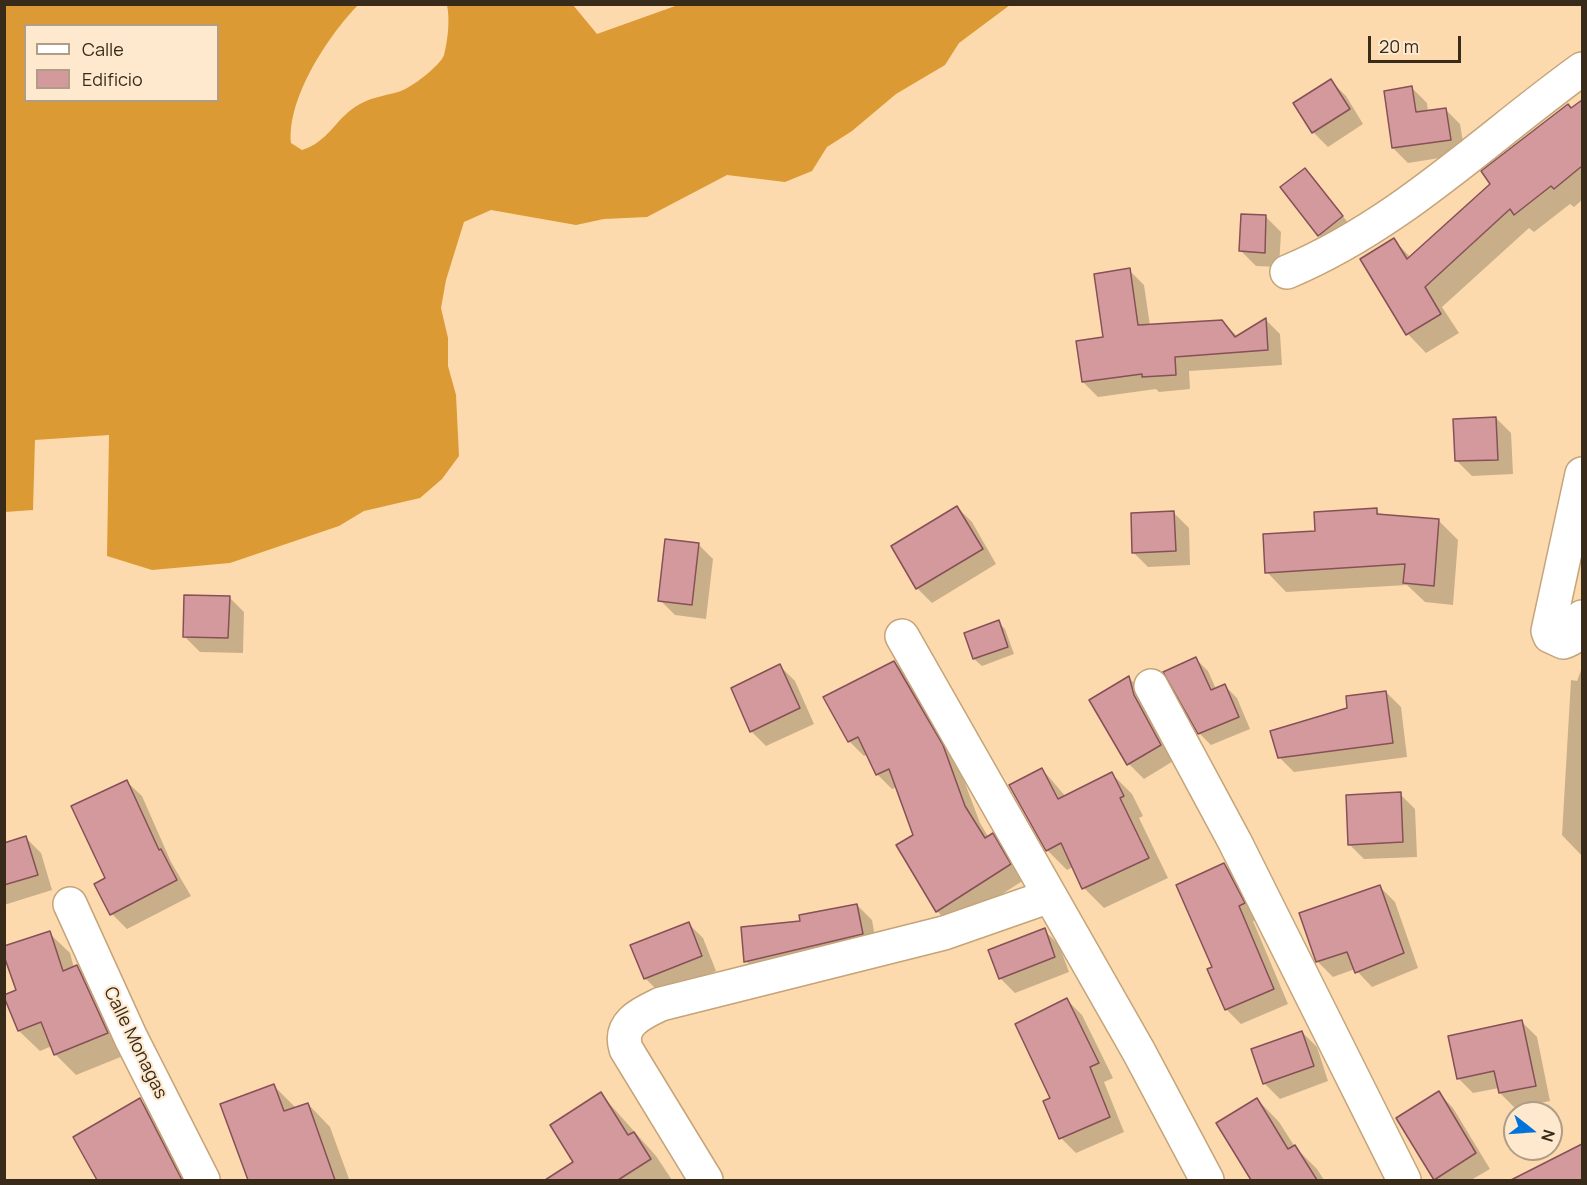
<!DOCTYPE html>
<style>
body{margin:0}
#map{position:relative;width:1587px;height:1185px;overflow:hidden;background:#fcdaad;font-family:Manrope,sans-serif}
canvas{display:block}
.frame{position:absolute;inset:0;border:6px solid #382b19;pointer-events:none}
.legend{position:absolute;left:24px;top:24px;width:195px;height:78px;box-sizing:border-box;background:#fee9cf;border:2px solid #af9d86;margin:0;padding:8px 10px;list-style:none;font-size:18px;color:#382b19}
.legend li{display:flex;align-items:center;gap:12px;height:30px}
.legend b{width:30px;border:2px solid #af9d86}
.north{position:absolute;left:1503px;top:1101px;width:60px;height:60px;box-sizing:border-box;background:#fee9cf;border:2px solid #af9d86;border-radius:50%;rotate:107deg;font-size:16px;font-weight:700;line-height:24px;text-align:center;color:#382b19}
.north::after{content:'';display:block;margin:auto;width:21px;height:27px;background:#0074db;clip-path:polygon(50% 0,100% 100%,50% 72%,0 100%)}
.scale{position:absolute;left:1368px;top:36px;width:93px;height:27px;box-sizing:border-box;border:3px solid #382b19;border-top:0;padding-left:8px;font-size:18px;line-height:21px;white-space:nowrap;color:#382b19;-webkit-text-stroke:4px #fee9cf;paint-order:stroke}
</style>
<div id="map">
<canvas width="1587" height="1185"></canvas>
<div class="frame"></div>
<ul class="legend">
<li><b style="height:8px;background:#fff"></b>Calle</li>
<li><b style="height:16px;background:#d3999d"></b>Edificio</li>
</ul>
<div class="north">N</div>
<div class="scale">20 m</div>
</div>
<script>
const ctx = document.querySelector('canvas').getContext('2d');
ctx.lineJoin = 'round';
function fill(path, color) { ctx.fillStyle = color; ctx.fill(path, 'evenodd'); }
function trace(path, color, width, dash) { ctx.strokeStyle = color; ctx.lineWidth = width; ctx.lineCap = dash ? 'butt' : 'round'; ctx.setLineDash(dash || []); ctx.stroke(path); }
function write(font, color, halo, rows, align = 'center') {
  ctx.font = font + ' Manrope,sans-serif'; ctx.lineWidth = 4.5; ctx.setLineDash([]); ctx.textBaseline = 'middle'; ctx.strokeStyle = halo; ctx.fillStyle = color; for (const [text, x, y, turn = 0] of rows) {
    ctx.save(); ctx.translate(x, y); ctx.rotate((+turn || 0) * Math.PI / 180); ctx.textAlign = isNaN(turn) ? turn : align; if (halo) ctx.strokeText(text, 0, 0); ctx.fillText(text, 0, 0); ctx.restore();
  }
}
fill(new Path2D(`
 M 5,4 L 358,5 C 328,36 287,98 291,143 L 302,150 C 329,141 334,121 355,107 C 368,98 383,96 398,92 C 410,89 440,66 444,55 C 448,40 450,19 447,5 L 573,5 L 597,34 L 678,5 L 1010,5 L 959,43 L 945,65 L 896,94 L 852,131 L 827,147 L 812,171 L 785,182 L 727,175 L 647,217 L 604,219 L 576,225 L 491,210 L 464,222 L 446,280 L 441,308 L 448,338 L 448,366 L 456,395 L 459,456 L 442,479 L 420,498 L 364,511 L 339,526 L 230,563 L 152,570 L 107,556 L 109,435 L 35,440 L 33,510 L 5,512 ZM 26,26 L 218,26 L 218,100 L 26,100 Z`), '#dc9a34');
fill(new Path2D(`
 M 1331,81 L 1346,96 L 1363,124 L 1328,147 L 1313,132 Z
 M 1412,88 L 1427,103 L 1428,112 L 1445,109 L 1460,124 L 1465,154 L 1408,163 L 1393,148 Z
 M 1582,102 L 1582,200 L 1574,207 L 1570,204 L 1534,232 L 1529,228 L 1442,307 L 1459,333 L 1426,353 L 1408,334 L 1394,240 L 1411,258 L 1571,109 Z
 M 1304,170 L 1356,232 L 1334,250 L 1319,235 Z
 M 1266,217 L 1281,232 L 1279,267 L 1256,266 L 1241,251 Z
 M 1129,270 L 1144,285 L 1150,326 L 1222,321 L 1238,337 L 1266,320 L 1280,334 L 1282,365 L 1189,371 L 1190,389 L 1159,392 L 1156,389 L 1098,397 L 1083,382 L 1105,338 Z
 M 1496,418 L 1511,433 L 1513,474 L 1472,476 L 1457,461 Z
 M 957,507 L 972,522 L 996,564 L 932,603 L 917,588 Z
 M 1376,510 L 1382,516 L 1438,520 L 1458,540 L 1453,605 L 1425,602 L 1407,585 L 1286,592 L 1267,572 L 1317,532 Z
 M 1174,513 L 1189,528 L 1190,565 L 1148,567 L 1133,552 Z
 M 698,544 L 713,559 L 706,619 L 675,615 L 660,600 Z
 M 229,597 L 244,612 L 243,653 L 200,652 L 185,637 Z
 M 998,622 L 1005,629 L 1014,654 L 982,666 L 974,659 L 966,634 Z
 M 1196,659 L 1208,671 L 1216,689 L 1225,686 L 1237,698 L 1250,729 L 1211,745 L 1199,733 Z
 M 894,662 L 909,677 L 957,762 L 980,823 L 989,838 L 993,835 L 1008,850 L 1024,880 L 952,926 L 937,911 L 897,787 L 892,789 L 877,774 L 868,754 L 864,756 L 849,741 Z
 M 780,666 L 795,681 L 814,724 L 766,746 L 751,731 Z
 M 1582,668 L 1582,856 L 1562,835 L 1571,680 L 1577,681 Z
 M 1129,678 L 1144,693 L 1175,760 L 1144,779 L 1129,764 Z
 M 1386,692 L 1401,707 L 1407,757 L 1294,772 L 1279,757 L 1349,710 Z
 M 1042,769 L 1066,797 L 1112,774 L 1132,794 L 1143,816 L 1139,818 L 1168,878 L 1104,908 L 1084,888 L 1073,867 L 1067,870 L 1047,850 Z
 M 127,782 L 142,796 L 171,862 L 191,896 L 127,929 L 112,914 L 96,885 L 107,879 Z
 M 1400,794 L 1415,809 L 1417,857 L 1364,859 L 1349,844 Z
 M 26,838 L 41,853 L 52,890 L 4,905 L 4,844 Z
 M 1224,864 L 1239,879 L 1259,919 L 1253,921 L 1288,1004 L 1241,1024 L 1226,1009 L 1214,968 Z
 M 1380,887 L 1395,902 L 1418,968 L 1372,987 L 1355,969 L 1333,977 L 1318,962 L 1301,914 Z
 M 857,905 L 872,920 L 877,949 L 761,976 L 746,961 L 802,922 Z
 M 688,923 L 703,938 L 716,971 L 660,993 L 645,978 Z
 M 1044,930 L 1059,945 L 1069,972 L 1015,993 L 1000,978 Z
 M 49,933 L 70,953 L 74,968 L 77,967 L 98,988 L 128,1054 L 76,1075 L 55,1054 L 52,1046 L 40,1051 L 19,1031 L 18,991 Z
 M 1067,1000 L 1082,1015 L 1113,1078 L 1104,1082 L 1124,1132 L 1076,1153 L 1061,1138 L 1053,1099 Z
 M 1522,1022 L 1537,1037 L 1550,1101 L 1515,1108 L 1500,1093 L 1499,1088 L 1473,1093 L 1458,1078 Z
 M 1302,1032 L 1317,1047 L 1328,1081 L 1280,1099 L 1265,1084 L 1253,1050 Z
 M 274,1086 L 296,1108 L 308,1104 L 330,1127 L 349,1179 L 257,1180 L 245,1168 Z
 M 1439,1093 L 1453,1108 L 1490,1169 L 1471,1180 L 1435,1179 Z
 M 601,1094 L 656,1156 L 672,1180 L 547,1180 L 575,1163 Z
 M 1257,1099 L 1279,1122 L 1295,1147 L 1317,1169 L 1324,1180 L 1253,1180 L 1218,1123 Z
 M 140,1100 L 159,1119 L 190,1180 L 99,1180 L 75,1138 Z
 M 1582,1146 L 1582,1180 L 1539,1180 L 1534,1170 Z`), '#0003');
const building = new Path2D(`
 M 1331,79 L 1350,109 L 1312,133 L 1293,103 Z
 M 1412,86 L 1416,112 L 1446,108 L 1451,140 L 1392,148 L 1384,91 Z
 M 1582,100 L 1582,166 L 1554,189 L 1551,186 L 1514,215 L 1510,209 L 1425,287 L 1441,314 L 1406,335 L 1360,259 L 1394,238 L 1407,259 L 1490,184 L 1481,171 L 1568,104 L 1571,108 Z
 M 1305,168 L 1343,216 L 1318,236 L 1280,187 Z
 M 1241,214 L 1266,215 L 1265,253 L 1239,251 Z
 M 1130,268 L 1138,325 L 1222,320 L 1235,337 L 1266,318 L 1268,350 L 1175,357 L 1176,375 L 1142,377 L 1142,374 L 1082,382 L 1076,341 L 1103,337 L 1094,274 Z
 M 1496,417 L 1498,460 L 1455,461 L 1453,419 Z
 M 957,506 L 983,549 L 916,589 L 891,546 Z
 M 1377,508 L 1377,514 L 1439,519 L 1434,586 L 1403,583 L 1405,564 L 1265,573 L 1263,534 L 1315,531 L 1314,512 Z
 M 1174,511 L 1176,551 L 1132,553 L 1131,513 Z
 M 665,539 L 699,543 L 692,605 L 658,601 Z
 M 184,595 L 230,596 L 228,638 L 183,637 Z
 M 999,620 L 1008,647 L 973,659 L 964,633 Z
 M 1196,657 L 1211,690 L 1225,684 L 1239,717 L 1198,734 L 1163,672 Z
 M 894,661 L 943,745 L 965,806 L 985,838 L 993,833 L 1011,864 L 936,912 L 896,845 L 913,835 L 889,769 L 876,775 L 858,737 L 848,742 L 823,697 Z
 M 780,664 L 800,708 L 750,732 L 731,688 Z
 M 1129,676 L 1134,695 L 1161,745 L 1127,765 L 1089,700 Z
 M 1386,691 L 1393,743 L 1278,758 L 1270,731 L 1347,708 L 1346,696 Z
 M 1042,768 L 1058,799 L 1112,772 L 1124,796 L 1120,798 L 1149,858 L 1082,889 L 1061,843 L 1046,851 L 1009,785 Z
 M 127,780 L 159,850 L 161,849 L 177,880 L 110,915 L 94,884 L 105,878 L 71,806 Z
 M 1401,792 L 1403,842 L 1348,845 L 1346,795 Z
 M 26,836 L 38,875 L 4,885 L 4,843 Z
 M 1224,863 L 1245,903 L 1239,906 L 1274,989 L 1225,1010 L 1207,969 L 1212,967 L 1176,885 Z
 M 1380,885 L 1404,953 L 1355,973 L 1347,952 L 1316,962 L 1299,913 Z
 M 857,904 L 863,934 L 744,962 L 741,927 L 800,921 L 799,915 Z
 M 689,922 L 702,956 L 644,979 L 630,945 Z
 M 1045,928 L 1055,957 L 999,979 L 988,950 Z
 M 50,931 L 63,971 L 77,965 L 108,1033 L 54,1055 L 41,1022 L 18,1031 L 4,997 L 4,995 L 16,990 L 4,956 L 4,946 Z
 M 1067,998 L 1099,1063 L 1090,1067 L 1110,1117 L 1059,1139 L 1043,1101 L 1050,1098 L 1015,1024 Z
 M 1522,1020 L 1536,1086 L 1499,1093 L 1494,1071 L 1457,1079 L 1448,1036 Z
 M 1302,1031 L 1314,1066 L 1263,1084 L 1251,1049 Z
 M 274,1084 L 284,1111 L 308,1103 L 335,1180 L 248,1180 L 220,1104 Z
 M 1439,1091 L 1476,1153 L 1434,1180 L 1396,1118 Z
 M 601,1092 L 628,1135 L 634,1132 L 651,1159 L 618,1180 L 545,1180 L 573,1162 L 550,1125 Z
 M 140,1098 L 182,1180 L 97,1180 L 73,1137 Z
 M 1257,1098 L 1288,1149 L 1295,1145 L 1317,1180 L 1251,1180 L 1216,1123 Z
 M 1582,1144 L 1582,1180 L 1511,1180 Z`);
fill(building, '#d3999d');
trace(building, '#855156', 1.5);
const minor = new Path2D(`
 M 1287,272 C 1399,225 1485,139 1582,69
 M 1582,474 L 1548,631 L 1550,636 L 1563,642 C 1578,638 1579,630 1582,617
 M 902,636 L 1139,1052 L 1207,1180
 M 1151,686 L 1235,842 L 1404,1180
 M 70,904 L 131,1038 L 203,1180
 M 706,1180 L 626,1049 C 618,1023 642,1013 661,1004 L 944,933 L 1050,896`);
trace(minor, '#c5a479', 36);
trace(minor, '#fff', 33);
write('18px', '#382b19', '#fee9cf', [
 ["Calle Monagas",135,1043,64]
]);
</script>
